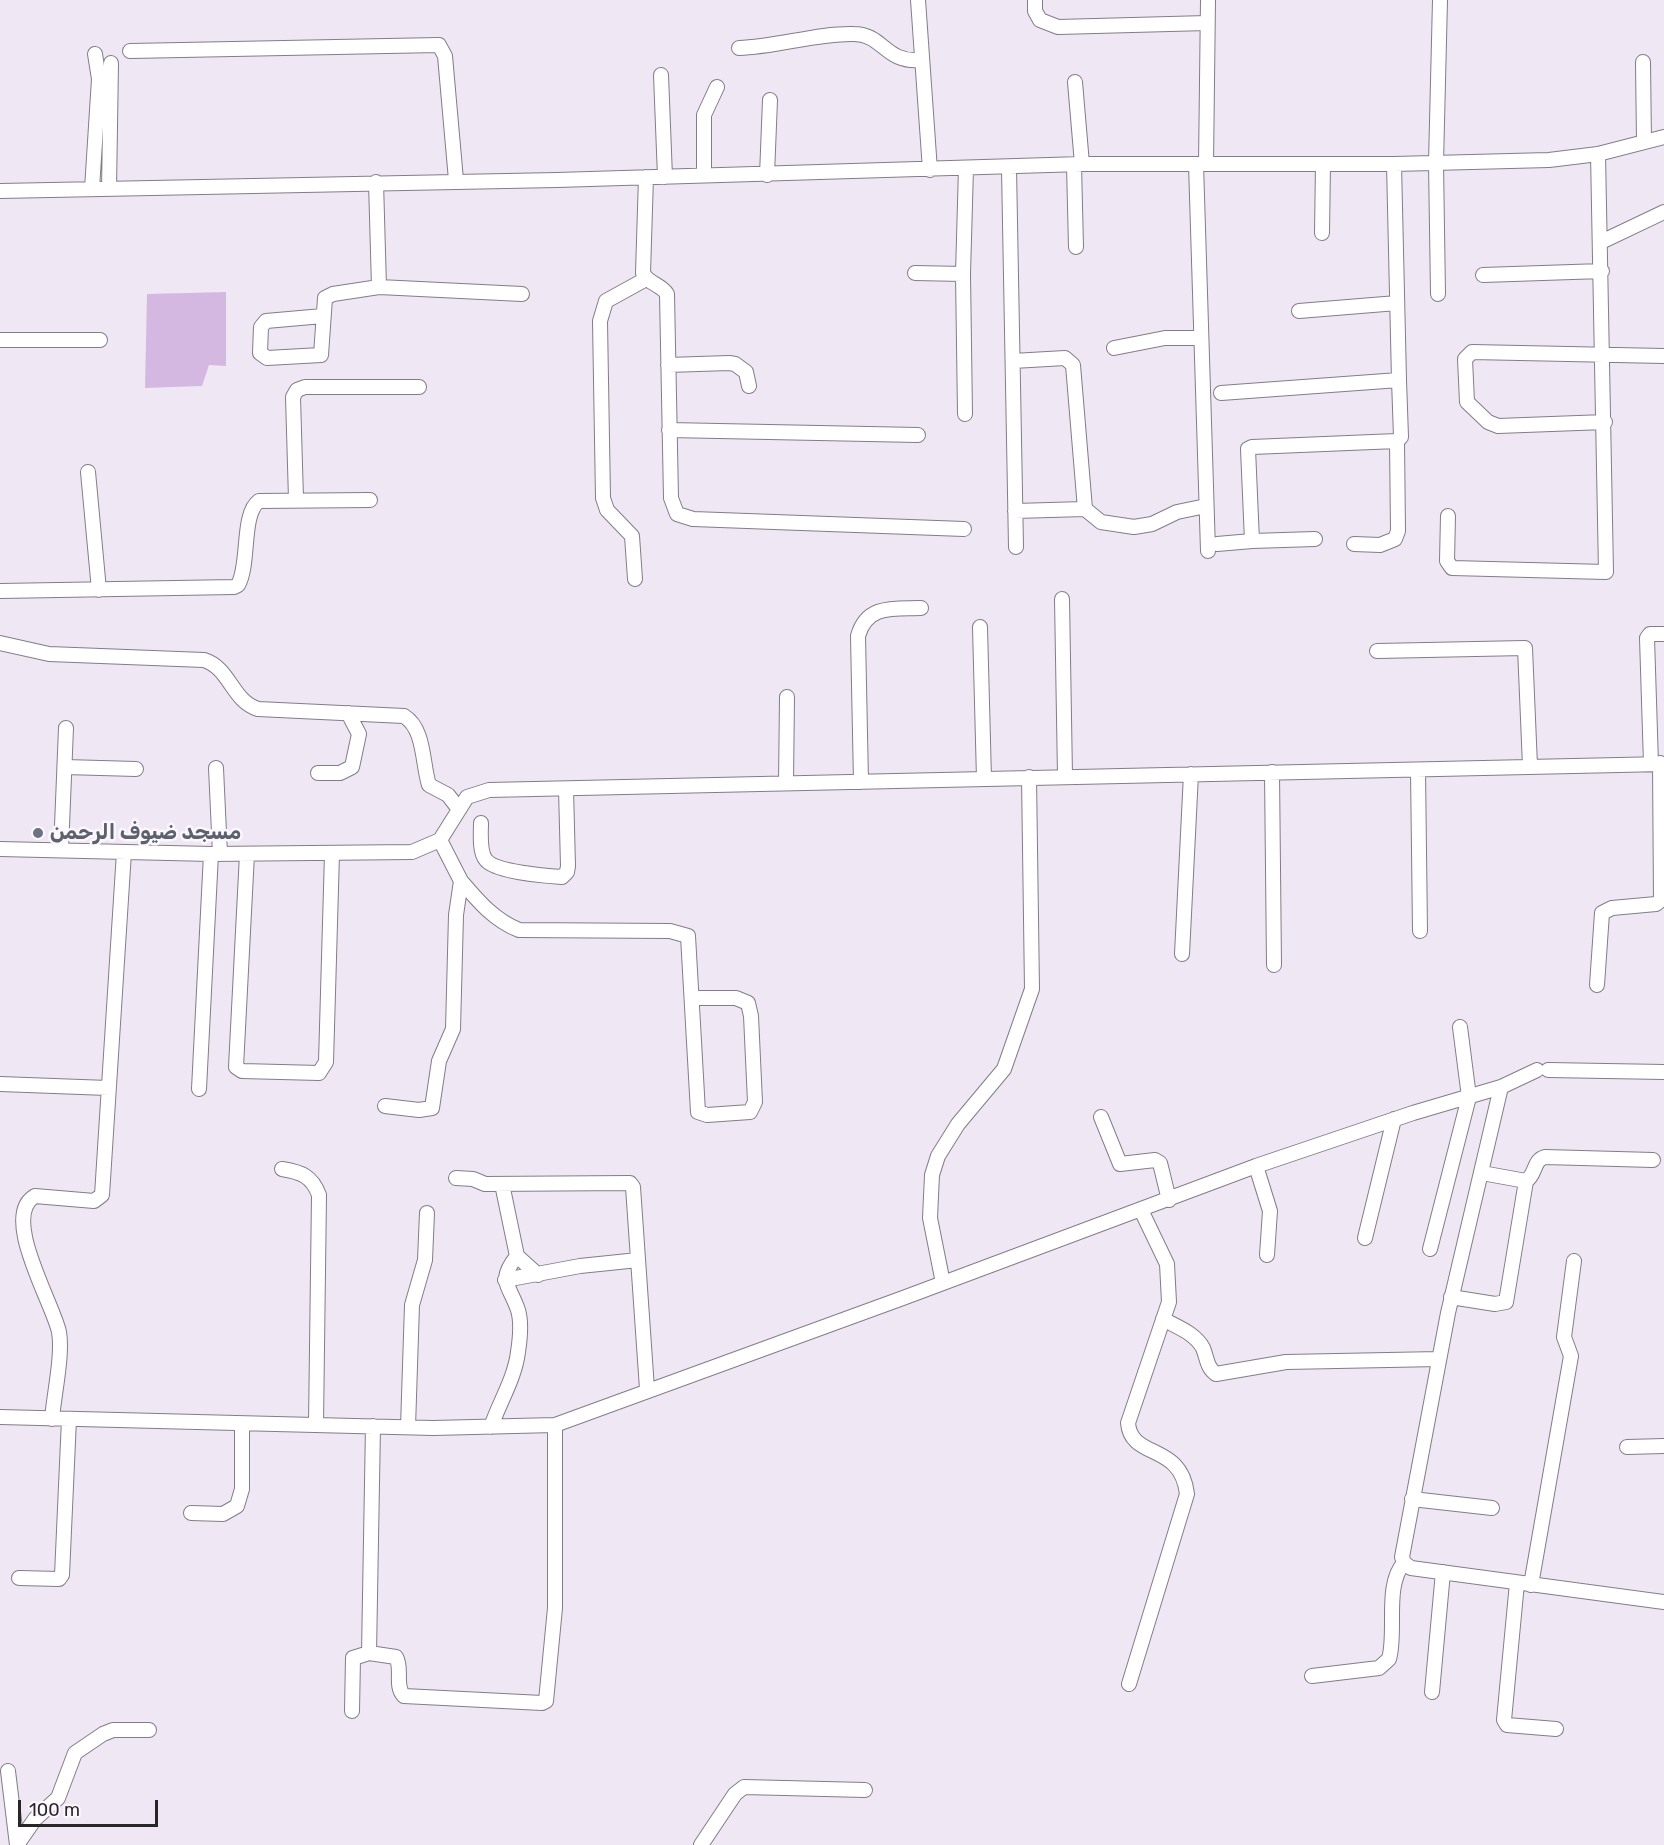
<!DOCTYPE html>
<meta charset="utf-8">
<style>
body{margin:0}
#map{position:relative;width:1664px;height:1845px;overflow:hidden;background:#f0e7f4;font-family:Rubik,sans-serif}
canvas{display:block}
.scale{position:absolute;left:18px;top:1800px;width:140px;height:27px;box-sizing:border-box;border:3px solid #29262a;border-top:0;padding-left:8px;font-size:18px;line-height:21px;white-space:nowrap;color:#29262a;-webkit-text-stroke:4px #fcf6fe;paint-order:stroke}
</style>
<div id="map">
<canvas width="1664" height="1845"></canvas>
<div class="scale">100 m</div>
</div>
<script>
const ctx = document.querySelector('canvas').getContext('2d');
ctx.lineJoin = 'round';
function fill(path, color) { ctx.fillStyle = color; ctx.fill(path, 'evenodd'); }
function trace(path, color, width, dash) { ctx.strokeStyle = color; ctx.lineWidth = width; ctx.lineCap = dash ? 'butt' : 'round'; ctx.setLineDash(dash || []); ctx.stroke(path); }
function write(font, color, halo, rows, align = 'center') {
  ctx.font = font + ' Rubik,"Noto Sans Arabic",sans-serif'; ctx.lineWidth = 5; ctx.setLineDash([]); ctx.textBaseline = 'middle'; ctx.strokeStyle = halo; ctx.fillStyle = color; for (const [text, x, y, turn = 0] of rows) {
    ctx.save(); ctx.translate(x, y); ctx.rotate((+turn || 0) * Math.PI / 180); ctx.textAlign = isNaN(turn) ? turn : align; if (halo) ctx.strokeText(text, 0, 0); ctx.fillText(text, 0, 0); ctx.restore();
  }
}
fill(new Path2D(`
 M 226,292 L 226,366 L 209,365 L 202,386 L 145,388 L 147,294 Z`), '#d5b8e2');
const minor = new Path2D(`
 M 918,0 L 930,170
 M 1035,0 L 1035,11 L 1040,20 L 1058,27 L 1207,23
 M 739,48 C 777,47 817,33 854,34 C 883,34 885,63 920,60
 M 130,51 L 439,45 L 445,56 L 456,180
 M 1643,62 L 1644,142
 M 661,75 L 665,177
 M 1075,82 L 1082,164
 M 1196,164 L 1208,551
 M 1206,164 L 1208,0
 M 1074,165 L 1076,247
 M 1009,168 L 1016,547
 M 704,175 L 704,115 L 717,87
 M 767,175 L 770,100
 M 646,177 L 643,273 C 648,284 661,284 667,294 L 671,498 L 677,514 L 693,519 L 964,529
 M 92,189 L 99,79 L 95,54
 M 109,189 L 111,63
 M 0,191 L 557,180 L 1082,164 L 1394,164 L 1549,160 L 1598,154 L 1664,137
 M 1322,233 L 1323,164
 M 1601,242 L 1664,212
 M 915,273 L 963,274
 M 1483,275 L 1602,271
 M 379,287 L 522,294
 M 1438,294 L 1436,163 L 1440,0
 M 1299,311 L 1397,303
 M 323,316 L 266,321 L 261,327 L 260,353 L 267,358 L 321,355 L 325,298 L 333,294 L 379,287 L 376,182
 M 0,340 L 100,340
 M 1114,348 L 1165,338 L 1200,338
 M 1013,361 L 1065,358 L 1073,365 L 1085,509
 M 668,365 L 729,363 L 735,364 L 746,372 L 749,386
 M 1221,393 L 1399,380 L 1394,164
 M 965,414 L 963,274 L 966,168
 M 1605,422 L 1498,426 L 1488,422 L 1467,402 L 1465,359 L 1472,352 L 1664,356
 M 669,430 L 918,435
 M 88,472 L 99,590
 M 296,499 L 293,397 L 297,390 L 305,387 L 419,387
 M 1015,511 L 1085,509 L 1101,522 L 1134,527 L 1152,524 L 1177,512 L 1206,506
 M 1448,516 L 1447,561 L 1452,568 L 1606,572 L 1598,154
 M 1315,539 L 1252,541 L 1248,449 L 1252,447 L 1397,441 L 1401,437 L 1399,380
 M 1217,544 L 1252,541
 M 1354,544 L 1380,545 L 1395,539 L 1398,531 L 1397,441
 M 635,579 L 632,536 L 607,510 L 603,498 L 600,321 L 606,301 L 646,279
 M 0,591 L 234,587 L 238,585 C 250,564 241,514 259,501 L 370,500
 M 1062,599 L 1065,776
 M 980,627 L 984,779
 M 0,643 L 49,654 L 204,660 C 230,668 232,701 258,709 L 404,716 C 425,729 422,763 429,785 L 448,795 L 458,808
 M 1377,651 L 1525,648 L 1530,766
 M 1651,764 L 1647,638 L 1650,634 L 1664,634
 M 65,767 L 136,769
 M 216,768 L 220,854
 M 1418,770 L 1420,931
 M 1272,772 L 1274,965
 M 318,773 L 340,773 L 352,767 L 359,734 L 348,713
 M 861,782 L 858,636 C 867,604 894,609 921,608
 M 786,783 L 787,697
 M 481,823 C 481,833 479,852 486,860 C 495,872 547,876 562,877 L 567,872 L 568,866 L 566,789
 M 0,849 L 211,854 L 412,852 L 440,840 L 467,797 L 489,790 L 1664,764
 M 61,850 L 66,728
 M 247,854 L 236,1067 L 242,1071 L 319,1073 L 326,1062 L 332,854
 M 461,881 C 478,901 494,920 519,930 L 670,931 L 688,936 L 698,1112 L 707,1115 L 750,1112 L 755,1102 L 751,1016 L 748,1003 L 736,998 L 692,998
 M 1182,954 L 1191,774
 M 1597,985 L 1602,913 L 1612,908 L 1656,904 L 1661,900 L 1660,763
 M 1548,1070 L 1664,1072
 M 0,1084 L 108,1088
 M 199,1089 L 211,854
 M 385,1106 L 419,1110 L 432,1108 L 439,1061 L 453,1029 L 456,915 L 461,881 L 440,840
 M 1101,1117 L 1120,1164 L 1155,1160 L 1160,1163 L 1169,1200
 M 1256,1166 L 1270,1211 L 1267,1255
 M 282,1169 C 301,1172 312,1176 319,1195 L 316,1424
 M 1482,1173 L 1526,1181 C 1536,1175 1533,1160 1545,1157 L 1653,1160
 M 456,1178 L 473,1179 L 485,1184 L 630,1183 L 633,1187 L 647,1389
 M 1365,1238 L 1394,1119
 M 1430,1249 L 1469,1097 L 1460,1027
 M 517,1256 L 538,1275
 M 505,1280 L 580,1266 L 638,1260
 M 943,1283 L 930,1218 L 932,1175 L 938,1156 L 958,1124 L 1004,1069 L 1032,989 L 1029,777
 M 1451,1297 L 1495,1304 L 1506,1302 L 1526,1181
 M 1163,1319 C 1177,1327 1195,1333 1203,1348 C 1207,1358 1207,1368 1216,1374 L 1286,1362 L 1439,1359
 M 0,1417 L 433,1428 L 555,1425 L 903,1298 L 1256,1166 L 1413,1113 L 1501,1087 L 1537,1070
 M 52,1419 C 54,1394 63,1355 59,1332 C 53,1303 0,1216 35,1196 L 94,1201 L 102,1195 L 124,852
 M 408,1427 L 412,1305 L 425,1260 L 427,1213
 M 491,1427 C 499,1403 515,1378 518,1352 C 520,1339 522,1323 518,1310 C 509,1284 497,1281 517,1256 L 502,1184
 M 1627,1447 L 1664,1446
 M 1412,1499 L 1492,1508
 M 191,1513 L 223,1514 L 237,1506 L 242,1489 L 242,1424
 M 1404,1563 L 1402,1557 L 1448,1313 L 1501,1087
 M 1404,1563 L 1411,1568 L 1664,1602
 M 19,1578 L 59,1579 L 62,1575 L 69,1419
 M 1517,1583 L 1504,1720 L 1507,1725 L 1556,1729
 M 1531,1585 L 1571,1356 L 1564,1337 L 1574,1261
 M 369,1653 L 373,1426
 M 1312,1676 L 1379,1668 L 1389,1659 C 1397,1632 1384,1585 1404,1563
 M 1129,1684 L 1187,1494 C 1181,1442 1131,1460 1128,1423 L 1169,1302 L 1167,1264 L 1141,1210
 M 1432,1692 L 1443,1572
 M 352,1711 L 353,1658 L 369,1653 L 396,1657 C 403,1669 394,1686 404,1696 L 542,1703 L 546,1701 L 555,1608 L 555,1425
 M 8,1771 L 17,1845
 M 17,1845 L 35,1819 L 58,1798 L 75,1753 L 103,1734 L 113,1730 L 149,1730
 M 701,1845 L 735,1794 L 744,1787 L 865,1790`);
trace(minor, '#847c88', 16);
trace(minor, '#fff', 14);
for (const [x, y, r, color] of [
 [38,833,6,"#6b7280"]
]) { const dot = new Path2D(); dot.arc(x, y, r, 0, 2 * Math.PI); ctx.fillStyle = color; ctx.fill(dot); trace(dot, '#fcf6fe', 2); }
write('bold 21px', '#5b616d', '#fcf6fe', [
 ["مسجد ضيوف الرحمن",50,833]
], 'left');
</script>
